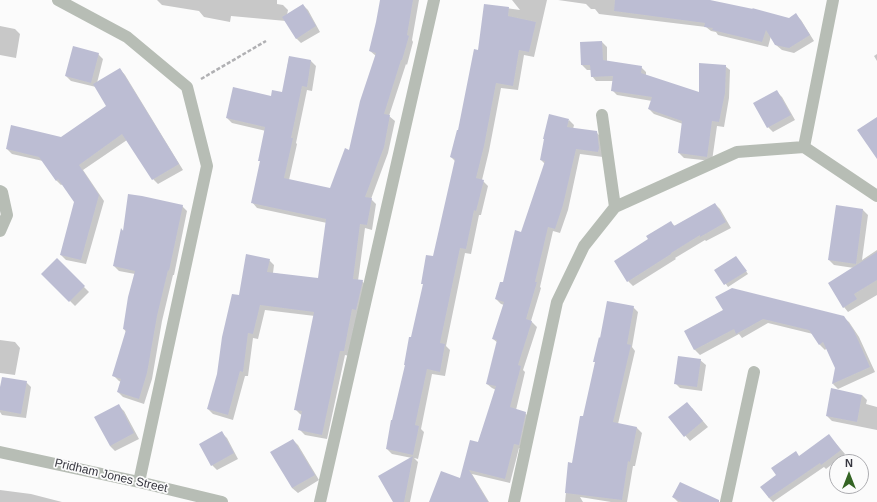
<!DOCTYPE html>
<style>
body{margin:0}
#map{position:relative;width:877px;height:502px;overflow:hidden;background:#fbfbfb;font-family:Helvetica,sans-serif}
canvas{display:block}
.north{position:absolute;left:829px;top:454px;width:40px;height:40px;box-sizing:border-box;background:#fbfbfb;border:1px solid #acacb0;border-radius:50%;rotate:0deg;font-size:11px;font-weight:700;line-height:16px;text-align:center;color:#36363f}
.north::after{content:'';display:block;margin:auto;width:14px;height:18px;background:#346424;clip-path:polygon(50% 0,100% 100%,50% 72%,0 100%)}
</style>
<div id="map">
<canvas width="877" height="502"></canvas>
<div class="north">N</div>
</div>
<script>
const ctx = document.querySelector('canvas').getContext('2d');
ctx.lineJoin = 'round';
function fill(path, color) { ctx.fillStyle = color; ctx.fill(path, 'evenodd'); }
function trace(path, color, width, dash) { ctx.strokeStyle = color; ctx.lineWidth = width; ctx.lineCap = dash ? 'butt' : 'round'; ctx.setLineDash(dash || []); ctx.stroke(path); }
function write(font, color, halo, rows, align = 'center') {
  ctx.font = font + ' Helvetica,sans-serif'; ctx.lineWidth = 3.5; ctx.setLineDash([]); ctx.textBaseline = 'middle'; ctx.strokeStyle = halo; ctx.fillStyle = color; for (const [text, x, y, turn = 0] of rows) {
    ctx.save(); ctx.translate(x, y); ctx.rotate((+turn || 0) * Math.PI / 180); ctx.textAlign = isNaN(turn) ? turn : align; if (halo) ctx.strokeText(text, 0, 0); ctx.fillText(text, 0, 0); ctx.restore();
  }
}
fill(new Path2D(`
 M 157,0 L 277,0 L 277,4 L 283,5 L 288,10 L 287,15 L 303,5 L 308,10 L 320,32 L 301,43 L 296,38 L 286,21 L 231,16 L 230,22 L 204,17 L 199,11 L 162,5 Z
 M 385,0 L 419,0 L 412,40 L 413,42 L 407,65 L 406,64 L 389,116 L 395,121 L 388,153 L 371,199 L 376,204 L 372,230 L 365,228 L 358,281 L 362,281 L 367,287 L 349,356 L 345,355 L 327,439 L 305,435 L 300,430 L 302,415 L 300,414 L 295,409 L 315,316 L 265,310 L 258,339 L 253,338 L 248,376 L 245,376 L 233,420 L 213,414 L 208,409 L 269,260 L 274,265 L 273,273 L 319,280 L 327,223 L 257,208 L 252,202 L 261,163 L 259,160 L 266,131 L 232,123 L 227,118 L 272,97 L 283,93 L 289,57 L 311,61 L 316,66 L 312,91 L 307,90 L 296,143 L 297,144 L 289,180 L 331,189 L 350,151 L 376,56 L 370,51 Z
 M 512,0 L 547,0 L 534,57 L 524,55 L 518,90 L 501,88 L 489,151 L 482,180 L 488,186 L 481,215 L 479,215 L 471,254 L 465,253 L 446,346 L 450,350 L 445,376 L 432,374 L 421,429 L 424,432 L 418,459 L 414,458 L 418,462 L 410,502 L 394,502 L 412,458 L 392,454 L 387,449 L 424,285 L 422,283 L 434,257 L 456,162 L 451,157 L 459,131 L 479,51 L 485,5 L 520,10 Z
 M 558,0 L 705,0 L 789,19 L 796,15 L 801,20 L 814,41 L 794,53 L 782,50 L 776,45 L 771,36 L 768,47 L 718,35 L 716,32 L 711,31 L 706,27 L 599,14 L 595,9 L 591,9 L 586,4 Z
 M 0,26 L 15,29 L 20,34 L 16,58 L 0,55 Z
 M 602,42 L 607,47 L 607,62 L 641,67 L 646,72 L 646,76 L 700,94 L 725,66 L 730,70 L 729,98 L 724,127 L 717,126 L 712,161 L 684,158 L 679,153 L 683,124 L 654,114 L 649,109 L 652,101 L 617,95 L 612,90 L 613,81 L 596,81 L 592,76 L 591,70 L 587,70 L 582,65 Z
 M 98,54 L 103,59 L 97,83 L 120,69 L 125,75 L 183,170 L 158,184 L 153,179 L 127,140 L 83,170 L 104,201 L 86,264 L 66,260 L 61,255 L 75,202 L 63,184 L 61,185 L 56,180 L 43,161 L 12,154 L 7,149 L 61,138 L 107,106 L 96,87 L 71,81 L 66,76 Z
 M 877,54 L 877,61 L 874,56 Z
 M 777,92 L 782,97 L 795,120 L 773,132 L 768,127 Z
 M 569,120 L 574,125 L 573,129 L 596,132 L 601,137 L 603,157 L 580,154 L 568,210 L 560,233 L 553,231 L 540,287 L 541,288 L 531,321 L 537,327 L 523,370 L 525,372 L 516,410 L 525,413 L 530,418 L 523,449 L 519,448 L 510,483 L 472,474 L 489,502 L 453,502 L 460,479 L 478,443 L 496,390 L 492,388 L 487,384 L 498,343 L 493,339 L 504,305 L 501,304 L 496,299 L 503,284 L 522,233 L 545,164 L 541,160 Z
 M 715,204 L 720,209 L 731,228 L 706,241 L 705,240 L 675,258 L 676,259 L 633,286 L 628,281 L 649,239 L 671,223 L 675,226 Z
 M 182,206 L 187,211 L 174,275 L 173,275 L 162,321 L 152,379 L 144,404 L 123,397 L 118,392 L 121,382 L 119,381 L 114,376 L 126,332 L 124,329 L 135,274 L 119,271 L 114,266 L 122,230 L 124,232 Z
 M 837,207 L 863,210 L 868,215 L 862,260 L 877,250 L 877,295 L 848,312 L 844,307 L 854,268 L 834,265 L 829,260 Z
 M 736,257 L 748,274 L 728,287 L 716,270 Z
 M 57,260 L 89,292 L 75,306 L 43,274 Z
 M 633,307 L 638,312 L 632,347 L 635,351 L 618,424 L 637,428 L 642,433 L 635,466 L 633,466 L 627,502 L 611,502 L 580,497 L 583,502 L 565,502 L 569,464 L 573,464 L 596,363 L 594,361 Z
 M 724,310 L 843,317 L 849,322 L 859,337 L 875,372 L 838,389 L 833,384 L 836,368 L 827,348 L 825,350 L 820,345 L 813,334 L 768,323 L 742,338 L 739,334 L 700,355 L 695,350 L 685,331 Z
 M 0,340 L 15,342 L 20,348 L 15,375 L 0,373 Z
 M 700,360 L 706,365 L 702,391 L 680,388 L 675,383 Z
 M 26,382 L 31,387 L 26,418 L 2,415 L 0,412 L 0,393 Z
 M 862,395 L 867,400 L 866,404 L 877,407 L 877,430 L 832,421 L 827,416 Z
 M 118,405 L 124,411 L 139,439 L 115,451 L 110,446 Z
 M 692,408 L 708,427 L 690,441 L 669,417 Z
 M 222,433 L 227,438 L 238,459 L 217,470 L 212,465 Z
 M 832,439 L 845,454 L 826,469 L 824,467 L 773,502 L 769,498 L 762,487 L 800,457 Z
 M 293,440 L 298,445 L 319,480 L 298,493 L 292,488 Z
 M 0,490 L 31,494 L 62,502 L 0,502 Z
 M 673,497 L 713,502 L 678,502 Z`), '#0003');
fill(new Path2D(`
 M 380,0 L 413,0 L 407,35 L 409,36 L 402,60 L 401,60 L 384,114 L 390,115 L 384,147 L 365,197 L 372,198 L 367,225 L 360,224 L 353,279 L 363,280 L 356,310 L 352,309 L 344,351 L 340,351 L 322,435 L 298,430 L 302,411 L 294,410 L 314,312 L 260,305 L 253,334 L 248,333 L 243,372 L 240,371 L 228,415 L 207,409 L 217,374 L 222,337 L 232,294 L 239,295 L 246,254 L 270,259 L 267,272 L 318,278 L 326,219 L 251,203 L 260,161 L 258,161 L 265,127 L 226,118 L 233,87 L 271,96 L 272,90 L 282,92 L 289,56 L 311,60 L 307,87 L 302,86 L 291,138 L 293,138 L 284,178 L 330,188 L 345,148 L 349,150 L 360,101 L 376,53 L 369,51 L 376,22 Z
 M 615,0 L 710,0 L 753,9 L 752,8 L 789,18 L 796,13 L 810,35 L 789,48 L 775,45 L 766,30 L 762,42 L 712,30 L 713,28 L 704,27 L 705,23 L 614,11 Z
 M 303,4 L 316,26 L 296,39 L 282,17 Z
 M 484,4 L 509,7 L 508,16 L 536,22 L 529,52 L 519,50 L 513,86 L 496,83 L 484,146 L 476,178 L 484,180 L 476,211 L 474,210 L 466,249 L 460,248 L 440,343 L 445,344 L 440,372 L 427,369 L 415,425 L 419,426 L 413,455 L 386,449 L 391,420 L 392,420 L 405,365 L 404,365 L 409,337 L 411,337 L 423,284 L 421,284 L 426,255 L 433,256 L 455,159 L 450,157 L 457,130 L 458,130 L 474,49 L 478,50 Z
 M 602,41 L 603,60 L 642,66 L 641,73 L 699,92 L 699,63 L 726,65 L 725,93 L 719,122 L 712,121 L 707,157 L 678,153 L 682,121 L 648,109 L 652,97 L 611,91 L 613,76 L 591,77 L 590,65 L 581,65 L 580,42 Z
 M 73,46 L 99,53 L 91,83 L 65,76 Z
 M 120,68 L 179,164 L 152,180 L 122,134 L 79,165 L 99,195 L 81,260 L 60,255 L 74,202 L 58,179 L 56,181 L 39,157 L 6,149 L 11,125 L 61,137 L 106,106 L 93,84 Z
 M 777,90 L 791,115 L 767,128 L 753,103 Z
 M 549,114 L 569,119 L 567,127 L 597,131 L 599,148 L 598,152 L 576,149 L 563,205 L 555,229 L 548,227 L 535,282 L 537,282 L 526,319 L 532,321 L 518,365 L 521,366 L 510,407 L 526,412 L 519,445 L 514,444 L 505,479 L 469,470 L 488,502 L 429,502 L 441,471 L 460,478 L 470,440 L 478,442 L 496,386 L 486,384 L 497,340 L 492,339 L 504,302 L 495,299 L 500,282 L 503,282 L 515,230 L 521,232 L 545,161 L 540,160 L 544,139 L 543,139 Z
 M 877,117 L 877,159 L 857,130 Z
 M 128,194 L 142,196 L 183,205 L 169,271 L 168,270 L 157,316 L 147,373 L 139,399 L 117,392 L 121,379 L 112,376 L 126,330 L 123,329 L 128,297 L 135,271 L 113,266 L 121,228 L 123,231 Z
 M 715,203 L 726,222 L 700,237 L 700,235 L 671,253 L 671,254 L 627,282 L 614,261 L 648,239 L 646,236 L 671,221 L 674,226 Z
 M 836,205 L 863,209 L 856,264 L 828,260 Z
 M 877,252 L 877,280 L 854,294 L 857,299 L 843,308 L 828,283 Z
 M 736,256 L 747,271 L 724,285 L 714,270 Z
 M 57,258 L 85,286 L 69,302 L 41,274 Z
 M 732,288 L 844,316 L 854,331 L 870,367 L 832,384 L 835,368 L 823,342 L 819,345 L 809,330 L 763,319 L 736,334 L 734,329 L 694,350 L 684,331 L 723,310 L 715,297 Z
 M 607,301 L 634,306 L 627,344 L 631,345 L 613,422 L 637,427 L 630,462 L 628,461 L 622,500 L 565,493 L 568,462 L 572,463 L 580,416 L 583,416 L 595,362 L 593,362 L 599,337 L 600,338 Z
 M 678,356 L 701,359 L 697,387 L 674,384 Z
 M 2,377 L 27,381 L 21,414 L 0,410 L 0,387 Z
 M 831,388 L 862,395 L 857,422 L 826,416 Z
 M 687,402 L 703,421 L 684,437 L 668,417 Z
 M 119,404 L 134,433 L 110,446 L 94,417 Z
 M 222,431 L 234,453 L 211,466 L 199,444 Z
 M 829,434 L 841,450 L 821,465 L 820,463 L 769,498 L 760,487 L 776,475 L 771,468 L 796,451 L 799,456 Z
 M 293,439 L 315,475 L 292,488 L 270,452 Z
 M 413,456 L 404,502 L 393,502 L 378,476 Z
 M 680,482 L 719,500 L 719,502 L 682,502 L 672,497 Z`), '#bcbdd3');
trace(new Path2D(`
 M 201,79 L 266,41`), '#b0b0b3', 2.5, [4, 2]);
trace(new Path2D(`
 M 58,0 L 127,37 L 187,87 L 207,166 L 139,482
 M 602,115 L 615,207
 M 804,147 L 833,0
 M 0,191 L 2,192 L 7,215 L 0,231
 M 0,452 L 139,482 L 222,502
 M 320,502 L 434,0
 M 514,502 L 557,302 L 584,246 L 615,207 L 737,152 L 804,147 L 877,196
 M 726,502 L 754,372`), '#b7bdb5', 12);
write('12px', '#36363f', '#fbfbfb', [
 ["Pridham Jones Street",111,476,13]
]);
</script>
